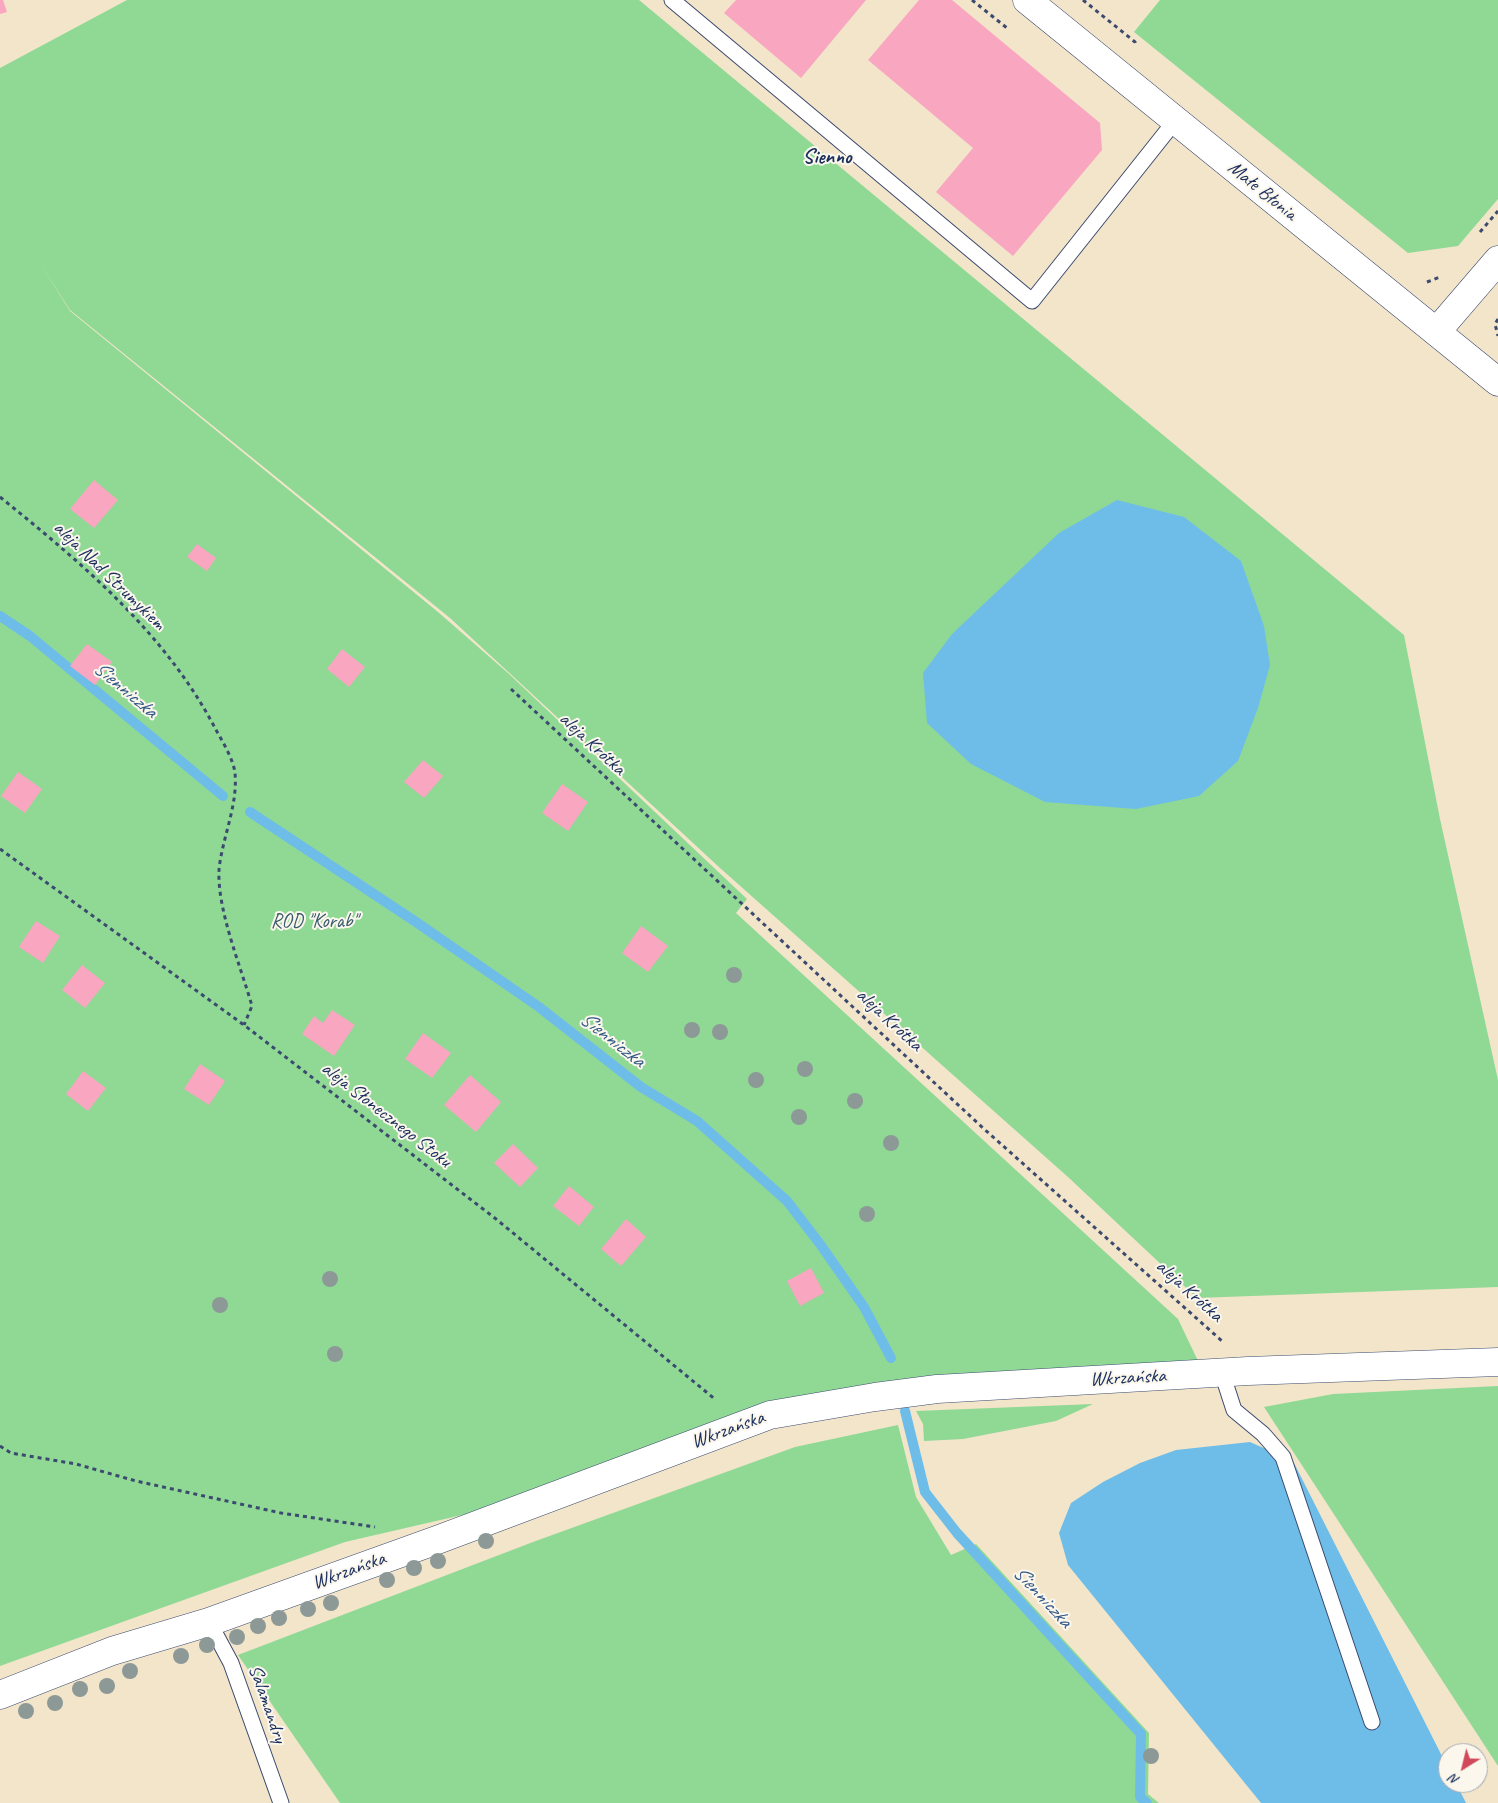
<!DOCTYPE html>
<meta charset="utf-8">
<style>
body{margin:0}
#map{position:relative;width:1498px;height:1803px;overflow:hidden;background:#f2e5ca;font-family:Caveat,sans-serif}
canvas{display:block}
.north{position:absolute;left:1438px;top:1743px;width:50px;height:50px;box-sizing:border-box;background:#fbf7ec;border:1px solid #a1a7b3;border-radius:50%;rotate:216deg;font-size:14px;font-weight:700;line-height:20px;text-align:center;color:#1b2f5e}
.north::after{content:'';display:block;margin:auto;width:18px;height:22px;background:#d1495b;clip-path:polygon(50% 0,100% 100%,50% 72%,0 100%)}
</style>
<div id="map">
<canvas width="1498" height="1803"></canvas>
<div class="north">N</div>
</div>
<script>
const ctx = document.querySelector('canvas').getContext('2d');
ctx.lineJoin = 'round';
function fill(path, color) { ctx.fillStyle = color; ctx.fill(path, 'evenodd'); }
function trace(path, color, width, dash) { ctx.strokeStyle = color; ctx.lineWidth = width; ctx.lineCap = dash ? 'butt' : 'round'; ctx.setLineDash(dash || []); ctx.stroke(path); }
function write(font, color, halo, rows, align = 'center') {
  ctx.font = font + ' Caveat,sans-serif'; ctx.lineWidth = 4; ctx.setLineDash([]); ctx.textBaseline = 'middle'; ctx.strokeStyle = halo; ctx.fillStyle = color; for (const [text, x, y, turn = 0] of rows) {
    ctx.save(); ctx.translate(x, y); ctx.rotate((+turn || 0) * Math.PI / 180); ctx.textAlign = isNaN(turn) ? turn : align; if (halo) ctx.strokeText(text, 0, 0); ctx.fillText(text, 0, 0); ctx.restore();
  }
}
fill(new Path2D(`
 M 127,0 L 639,0 L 1404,635 L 1440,819 L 1498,1080 L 1498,1287 L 1197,1298 L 1068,1177 L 720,868 L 450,618 L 70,310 L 41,265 L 70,311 L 438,612 L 508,673 L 747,899 L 736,913 L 1178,1319 L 1199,1363 L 907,1382 L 488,1509 L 345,1542 L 0,1666 L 0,68 Z
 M 1160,0 L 1498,0 L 1498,199 L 1458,246 L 1408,253 L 1134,32 Z
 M 1498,1386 L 1498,1766 L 1264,1407 L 1333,1394 Z
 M 1093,1404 L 1056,1421 L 963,1439 L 924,1441 L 923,1424 L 916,1411 Z
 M 898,1425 L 916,1497 L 951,1555 L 976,1544 L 1149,1733 L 1148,1794 L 1159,1803 L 340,1803 L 238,1655 L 533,1542 L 795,1447 Z`), '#8fd995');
fill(new Path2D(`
 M 1117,500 L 1184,517 L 1241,561 L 1264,626 L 1270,665 L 1258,708 L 1238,761 L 1199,796 L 1136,809 L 1045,802 L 971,764 L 927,723 L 923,673 L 952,634 L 1059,533 Z
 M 1250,1442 L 1293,1461 L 1448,1768 L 1448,1783 L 1456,1783 L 1466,1803 L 1261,1803 L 1068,1565 L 1059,1533 L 1071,1503 L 1103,1482 L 1140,1463 L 1176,1450 Z`), '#6ebde9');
trace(new Path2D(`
 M 0,616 L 30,636 L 223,796
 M 250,812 L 416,922 L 539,1007 L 641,1087 L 697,1121 L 787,1201 L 820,1244 L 864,1307 L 891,1358
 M 905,1411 L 925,1492 L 957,1533 L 1141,1734 L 1140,1797 L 1147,1803`), '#6ebde9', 10);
fill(new Path2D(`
 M 0,0 L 3,0 L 7,12 L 0,14 Z
 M 736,0 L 866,0 L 801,78 L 724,13 Z
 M 919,0 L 952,0 L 1100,123 L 1102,150 L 1013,256 L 936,192 L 973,148 L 868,60 Z
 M 94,480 L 118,500 L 94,528 L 70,509 Z
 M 197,544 L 216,558 L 207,571 L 187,557 Z
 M 87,644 L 112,662 L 95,685 L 70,666 Z
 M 342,649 L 365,667 L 349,687 L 327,669 Z
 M 423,760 L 443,776 L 424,798 L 404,782 Z
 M 18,772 L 42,789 L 25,813 L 1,796 Z
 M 562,784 L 588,802 L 568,831 L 542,813 Z
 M 36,921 L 60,936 L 43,963 L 19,947 Z
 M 641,926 L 668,946 L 648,972 L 622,953 Z
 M 82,965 L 105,983 L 85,1008 L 62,990 Z
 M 332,1010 L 355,1025 L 334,1056 L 302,1034 L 314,1016 L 323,1023 Z
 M 423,1033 L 451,1053 L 432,1078 L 405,1059 Z
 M 200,1064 L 225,1081 L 209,1105 L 184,1089 Z
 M 83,1071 L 106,1088 L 88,1111 L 66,1094 Z
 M 470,1075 L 501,1102 L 476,1132 L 444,1105 Z
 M 513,1144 L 538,1168 L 520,1187 L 494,1163 Z
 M 569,1186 L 594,1207 L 579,1226 L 553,1206 Z
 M 626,1219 L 646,1237 L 621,1266 L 601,1249 Z
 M 811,1268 L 824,1293 L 800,1306 L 787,1281 Z`), '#f9a6c1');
const lane = new Path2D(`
 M 672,0 L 1032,301 L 1175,121
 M 1222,1373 L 1234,1410 L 1263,1434 L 1283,1457 L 1372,1722
 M 209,1622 L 231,1663 L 281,1803`);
const street = new Path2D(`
 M 1027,0 L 1498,382
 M 1437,331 L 1498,260
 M 0,1695 L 112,1651 L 209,1622 L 437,1540 L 770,1415 L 875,1397 L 937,1389 L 1248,1371 L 1498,1362`);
trace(lane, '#3b4a6e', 17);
trace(street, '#3b4a6e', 29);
trace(new Path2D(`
 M 972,0 L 1007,28
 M 1083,0 L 1135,42 L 1136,45
 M 1480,232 L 1498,211
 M 1427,282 L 1440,277
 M 1498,319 L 1495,324 L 1498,336
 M 0,497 C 83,564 165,633 215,728 C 222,741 233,758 235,773 C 238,806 222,838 219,870 C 217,910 241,967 252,1006 L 244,1025
 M 511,689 L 983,1128 L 1222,1341
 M 0,849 L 244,1025 L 496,1219 L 716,1400
 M 0,1446 L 11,1453 L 76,1464 L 136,1481 L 281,1513 L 375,1527`), '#3b4a6e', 3, [4, 4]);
trace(lane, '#fff', 15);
trace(street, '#fff', 28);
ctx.fillStyle = '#8c9996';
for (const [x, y] of [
 [734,975],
 [692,1030],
 [720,1032],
 [805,1069],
 [756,1080],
 [855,1101],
 [799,1117],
 [891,1143],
 [867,1214],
 [330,1279],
 [220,1305],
 [335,1354],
 [486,1541],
 [438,1561],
 [414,1568],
 [387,1580],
 [331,1603],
 [308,1609],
 [279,1618],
 [258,1626],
 [237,1637],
 [207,1645],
 [181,1656],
 [130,1671],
 [107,1686],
 [80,1689],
 [55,1703],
 [26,1711],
 [1151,1756]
]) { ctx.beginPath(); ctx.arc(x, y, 8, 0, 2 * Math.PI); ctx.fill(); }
write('20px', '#1b2f5e', '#fbf7ec', [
 ["Małe Błonia",1262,191,39],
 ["aleja Nad Strumykiem",109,576,44],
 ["aleja Krótka",592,744,43],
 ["aleja Krótka",889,1020,43],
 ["aleja Słonecznego Stoku",386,1115,38],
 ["aleja Krótka",1189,1291,42],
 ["Wkrzańska",1128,1378,-3],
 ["Wkrzańska",728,1430,-20],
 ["Wkrzańska",349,1571,-20],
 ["Salamandry",267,1704,71]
]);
write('20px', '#385a6c', '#fbf7ec', [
 ["ROD \"Korab\"",314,922]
]);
write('bold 21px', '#1b2f5e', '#fbf7ec', [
 ["Sienno",827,157]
]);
write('italic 21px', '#345a88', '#fbf7ec', [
 ["Sienniczka",125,690,40],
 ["Sienniczka",612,1040,38],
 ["Sienniczka",1042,1597,47]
]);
</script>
